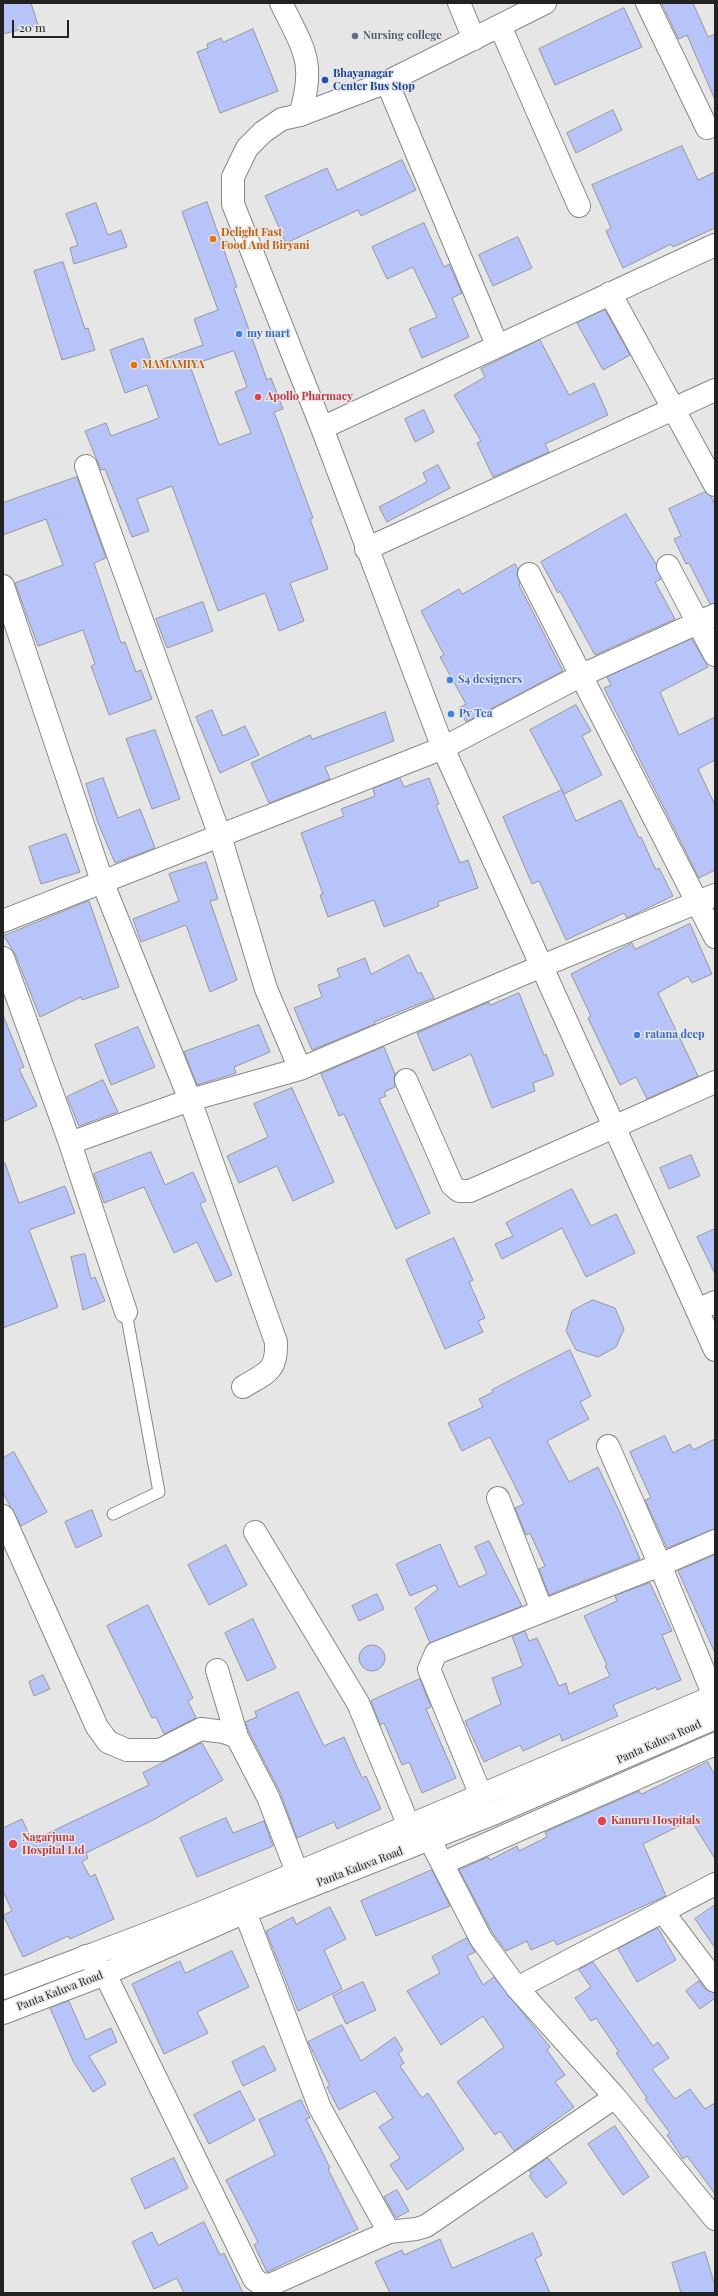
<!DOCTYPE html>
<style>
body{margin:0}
#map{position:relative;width:718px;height:2296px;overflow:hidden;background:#e6e6e7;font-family:"Playfair Display",serif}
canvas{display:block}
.frame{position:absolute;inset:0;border:4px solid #222223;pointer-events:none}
.scale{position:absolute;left:12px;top:20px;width:57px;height:18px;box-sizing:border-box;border:2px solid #222223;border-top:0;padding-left:5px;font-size:12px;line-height:14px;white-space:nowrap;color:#222223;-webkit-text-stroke:3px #e6e6e7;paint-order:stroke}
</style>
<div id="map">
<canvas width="718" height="2296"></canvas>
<div class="frame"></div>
<div class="scale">20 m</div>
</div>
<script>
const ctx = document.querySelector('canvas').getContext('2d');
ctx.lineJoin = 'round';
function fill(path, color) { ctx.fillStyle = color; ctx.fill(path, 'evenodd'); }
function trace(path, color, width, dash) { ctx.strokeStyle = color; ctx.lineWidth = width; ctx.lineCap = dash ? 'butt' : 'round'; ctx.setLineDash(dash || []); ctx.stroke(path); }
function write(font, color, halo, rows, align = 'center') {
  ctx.font = font + ' "Playfair Display",serif'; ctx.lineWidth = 3; ctx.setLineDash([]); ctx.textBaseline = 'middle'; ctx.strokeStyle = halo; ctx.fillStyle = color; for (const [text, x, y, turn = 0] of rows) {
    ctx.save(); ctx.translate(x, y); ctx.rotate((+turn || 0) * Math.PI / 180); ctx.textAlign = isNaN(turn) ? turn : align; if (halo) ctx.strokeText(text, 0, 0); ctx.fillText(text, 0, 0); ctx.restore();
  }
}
const building = new Path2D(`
 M 3,3 L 31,3 L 38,25 L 3,34 Z
 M 662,3 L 693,3 L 708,37 L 715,34 L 715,100 L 687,35 L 679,39 Z
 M 624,8 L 642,47 L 555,85 L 539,49 Z
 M 253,29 L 278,91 L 220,113 L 197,52 L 208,48 L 207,44 L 221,38 L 223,42 Z
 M 613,110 L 622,130 L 576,153 L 567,133 Z
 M 682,146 L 698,180 L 715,172 L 715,228 L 673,247 L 671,244 L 623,268 L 606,231 L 611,228 L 592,185 Z
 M 402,160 L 416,190 L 361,216 L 358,210 L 286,243 L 265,196 L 327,168 L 337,190 Z
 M 207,202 L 237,287 L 234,288 L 267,380 L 271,378 L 283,409 L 274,412 L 313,518 L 310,519 L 328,569 L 290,583 L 304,621 L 279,631 L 265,593 L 218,611 L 172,486 L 137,499 L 149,531 L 132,537 L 105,469 L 101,470 L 85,431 L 106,423 L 111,436 L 159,418 L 147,385 L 125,393 L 110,350 L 143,338 L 152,363 L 203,345 L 194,319 L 218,310 L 182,212 ZM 234,351 L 247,387 L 235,392 L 251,433 L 219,445 L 190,366 Z
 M 96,203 L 108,235 L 121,230 L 127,247 L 74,264 L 70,248 L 78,245 L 66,214 Z
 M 424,223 L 444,267 L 449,264 L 462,293 L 452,298 L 469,337 L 422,358 L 409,329 L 437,317 L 413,267 L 387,279 L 372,247 Z
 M 518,237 L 532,268 L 493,286 L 479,255 Z
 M 63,262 L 85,329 L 88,328 L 95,350 L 62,360 L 34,271 Z
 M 605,310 L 630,355 L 603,370 L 577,323 Z
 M 540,340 L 569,395 L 594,383 L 608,415 L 545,444 L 549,452 L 493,477 L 477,443 L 481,441 L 454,395 L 485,377 L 481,369 Z
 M 424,410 L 434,432 L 415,442 L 405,419 Z
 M 438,465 L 450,488 L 387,522 L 379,507 L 427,482 L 423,473 Z
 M 77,477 L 106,558 L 94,563 L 121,643 L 125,642 L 136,672 L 141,670 L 152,699 L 109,715 L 91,666 L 95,664 L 83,630 L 38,646 L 15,583 L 63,565 L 46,519 L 3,535 L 3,503 Z
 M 705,492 L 711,496 L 715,505 L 715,603 L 710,604 L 689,563 L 686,564 L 674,539 L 681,536 L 669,509 Z
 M 626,514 L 656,564 L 661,579 L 655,582 L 675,619 L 595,655 L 560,591 L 558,593 L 541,562 Z
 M 515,564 L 518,569 L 517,574 L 520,584 L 519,585 L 563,671 L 466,722 L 459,708 L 466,704 L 440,657 L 444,655 L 421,611 L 459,589 L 462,594 Z
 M 203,602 L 213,631 L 167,648 L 156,619 Z
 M 692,639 L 708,667 L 660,692 L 679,735 L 715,717 L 715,760 L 698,769 L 715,805 L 715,870 L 699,878 L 604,688 L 611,685 L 607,677 Z
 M 576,705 L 591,731 L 582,736 L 602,775 L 564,794 L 530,730 Z
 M 212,710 L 223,736 L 245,726 L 259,755 L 220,773 L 196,717 Z
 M 385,712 L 394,741 L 325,767 L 330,779 L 269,803 L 251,763 L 310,735 L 312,739 Z
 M 155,730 L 180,799 L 152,809 L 126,739 Z
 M 103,778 L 118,818 L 140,809 L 155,848 L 115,863 L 98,823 L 86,784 Z
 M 400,778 L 404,787 L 429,778 L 439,804 L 436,805 L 460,863 L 468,860 L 478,888 L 438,902 L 439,906 L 384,927 L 374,900 L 328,917 L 320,895 L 323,894 L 301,833 L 344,816 L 341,809 L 375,796 L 373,789 Z
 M 562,790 L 576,821 L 621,800 L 639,838 L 641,837 L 656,870 L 659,868 L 673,896 L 627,918 L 624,913 L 566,940 L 539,881 L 532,884 L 503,817 Z
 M 66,834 L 80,872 L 41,884 L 29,847 Z
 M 206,862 L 218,899 L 210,901 L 237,980 L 210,992 L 186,925 L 141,942 L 133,919 L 179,901 L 169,874 Z
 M 89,901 L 119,987 L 82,1000 L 81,997 L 40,1017 L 15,954 L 4,936 Z
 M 690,924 L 712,974 L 692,983 L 688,976 L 658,993 L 698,1076 L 647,1099 L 636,1077 L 620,1085 L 588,1018 L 591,1016 L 571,974 L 632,943 L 635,949 Z
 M 409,955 L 418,974 L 421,972 L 434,998 L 374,1022 L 375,1024 L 312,1050 L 294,1008 L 322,997 L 318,985 L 340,977 L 337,969 L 365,958 L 371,974 Z
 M 519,993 L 544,1055 L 546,1054 L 554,1075 L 533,1083 L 535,1091 L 492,1108 L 471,1054 L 433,1071 L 417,1033 L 489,1002 L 490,1005 Z
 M 3,1015 L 24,1067 L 19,1069 L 37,1106 L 3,1122 Z
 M 259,1025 L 270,1052 L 234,1067 L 236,1073 L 197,1085 L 184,1052 Z
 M 138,1027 L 155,1067 L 111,1085 L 95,1045 Z
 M 384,1047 L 395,1074 L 394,1079 L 395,1087 L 384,1092 L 386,1096 L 379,1099 L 430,1213 L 396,1229 L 344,1114 L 339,1116 L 321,1074 Z
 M 103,1080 L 118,1112 L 79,1126 L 67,1097 Z
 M 292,1088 L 334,1182 L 293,1201 L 277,1166 L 239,1183 L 227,1156 L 268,1137 L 254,1104 Z
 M 151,1152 L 165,1185 L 193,1172 L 206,1201 L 200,1204 L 232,1275 L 216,1282 L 197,1242 L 174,1253 L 144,1187 L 104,1203 L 94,1174 Z
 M 691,1155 L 700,1176 L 669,1189 L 660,1168 Z
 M 5,1163 L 19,1203 L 65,1186 L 75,1213 L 29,1230 L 58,1307 L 3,1328 L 3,1164 Z
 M 572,1189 L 591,1226 L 616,1214 L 635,1253 L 586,1277 L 562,1228 L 502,1259 L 495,1244 L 513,1236 L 506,1223 Z
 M 715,1229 L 715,1274 L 697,1237 Z
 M 454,1238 L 473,1280 L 469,1282 L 485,1318 L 478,1321 L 483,1332 L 445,1349 L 406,1260 Z
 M 85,1254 L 91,1279 L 95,1277 L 105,1301 L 83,1310 L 71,1257 Z
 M 593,1300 L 615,1308 L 624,1329 L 616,1347 L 598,1357 L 576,1350 L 566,1331 L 572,1311 Z
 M 570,1350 L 591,1396 L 580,1402 L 589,1419 L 547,1441 L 569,1482 L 598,1467 L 620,1513 L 640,1559 L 549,1595 L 539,1569 L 545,1566 L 530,1533 L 526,1535 L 515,1508 L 524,1504 L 490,1437 L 462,1451 L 448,1423 L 483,1407 L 479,1399 L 493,1392 L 492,1390 Z
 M 665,1436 L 673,1453 L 690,1444 L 693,1450 L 715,1439 L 715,1529 L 667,1548 L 645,1500 L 651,1498 L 630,1452 Z
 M 14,1452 L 47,1512 L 21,1526 L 3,1493 L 3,1458 Z
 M 92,1510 L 102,1536 L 76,1548 L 65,1522 Z
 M 489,1541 L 522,1606 L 430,1643 L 415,1608 L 438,1589 L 435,1585 L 410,1596 L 396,1564 L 440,1544 L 459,1587 L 487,1574 L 475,1547 Z
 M 226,1545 L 247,1585 L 209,1605 L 188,1565 Z
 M 715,1555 L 715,1653 L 678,1571 Z
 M 650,1583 L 672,1631 L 662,1635 L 681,1680 L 657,1690 L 656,1687 L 613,1705 L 618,1716 L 562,1741 L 560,1734 L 523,1751 L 520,1745 L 484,1762 L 465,1721 L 501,1704 L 492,1678 L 523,1666 L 512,1636 L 525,1631 L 529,1641 L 537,1638 L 559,1686 L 566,1683 L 569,1694 L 610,1676 L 605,1666 L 607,1665 L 584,1616 L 617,1601 L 615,1596 Z
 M 377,1594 L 384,1609 L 359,1621 L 352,1606 Z
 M 148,1605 L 193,1698 L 188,1701 L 196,1718 L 164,1734 L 156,1717 L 152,1718 L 107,1626 Z
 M 253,1619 L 276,1668 L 247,1681 L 225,1633 Z
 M359 1658a13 13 0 1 1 26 0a13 13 0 1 1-26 0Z
 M 43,1675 L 50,1689 L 34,1696 L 29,1682 Z
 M 420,1679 L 431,1707 L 426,1709 L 456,1778 L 422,1793 L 409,1762 L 402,1765 L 384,1723 L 380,1725 L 371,1701 Z
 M 298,1692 L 324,1746 L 344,1737 L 362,1778 L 366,1776 L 381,1809 L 337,1829 L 334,1822 L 297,1838 L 280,1792 L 249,1732 L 245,1722 L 257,1717 L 255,1712 Z
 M 202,1743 L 223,1780 L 155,1819 L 86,1853 L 88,1858 L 82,1862 L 90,1877 L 95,1874 L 114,1919 L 70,1939 L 68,1936 L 23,1957 L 3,1915 L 12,1911 L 3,1891 L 3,1828 L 22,1819 L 32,1841 L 149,1785 L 143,1773 Z
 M 708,1762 L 715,1776 L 715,1859 L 691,1820 L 643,1844 L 666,1896 L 557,1945 L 554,1940 L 531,1950 L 527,1941 L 506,1951 L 492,1932 L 459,1870 L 488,1857 L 490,1860 L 517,1846 L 519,1851 L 547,1837 L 545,1832 L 639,1791 L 641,1794 Z
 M 226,1818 L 233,1833 L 264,1821 L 273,1846 L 197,1877 L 180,1838 Z
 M 432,1870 L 450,1906 L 376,1936 L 361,1901 Z
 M 715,1905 L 715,1948 L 695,1919 Z
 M 330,1907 L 346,1939 L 324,1950 L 342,1989 L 298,2011 L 266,1931 L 293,1917 L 296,1924 Z
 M 658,1928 L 676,1960 L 637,1982 L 618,1949 Z
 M 467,1938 L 475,1952 L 467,1956 L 483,1985 L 494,1977 L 550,2047 L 547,2050 L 565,2075 L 555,2082 L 574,2107 L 514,2151 L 500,2131 L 495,2135 L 457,2082 L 504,2047 L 483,2016 L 441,2045 L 407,1991 L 440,1973 L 432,1957 Z
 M 232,1951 L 249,1987 L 197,2012 L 208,2033 L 164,2054 L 132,1984 L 180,1961 L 185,1973 Z
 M 593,1962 L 653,2046 L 658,2042 L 669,2058 L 652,2069 L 675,2099 L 690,2089 L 705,2109 L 715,2103 L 715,2194 L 687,2156 L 683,2159 L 667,2135 L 670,2133 L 645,2099 L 647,2098 L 616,2053 L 619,2052 L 596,2018 L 591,2021 L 575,1998 L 591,1987 L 579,1970 Z
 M 699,1981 L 705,1989 L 715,1993 L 715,1998 L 700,2009 L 686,1991 Z
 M 363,1982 L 376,2010 L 346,2024 L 333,1996 Z
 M 69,2001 L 86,2040 L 111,2028 L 117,2042 L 89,2056 L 106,2084 L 93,2092 L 74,2063 L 50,2008 Z
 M 342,2025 L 361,2061 L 395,2037 L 403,2050 L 398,2053 L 404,2063 L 400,2066 L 422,2098 L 428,2093 L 464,2149 L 407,2190 L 390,2165 L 400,2158 L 379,2127 L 393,2118 L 375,2091 L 339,2110 L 327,2087 L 330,2086 L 308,2042 Z
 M 264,2046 L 276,2070 L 243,2086 L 232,2062 Z
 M 240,2091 L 255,2120 L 209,2144 L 194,2115 Z
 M 301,2100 L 310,2118 L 306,2119 L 330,2168 L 328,2169 L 358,2229 L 267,2272 L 254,2245 L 258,2242 L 226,2180 L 275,2155 L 259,2120 Z
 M 615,2126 L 649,2177 L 623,2195 L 588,2144 Z
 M 174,2158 L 188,2188 L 145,2209 L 131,2179 Z
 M 548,2158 L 567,2183 L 546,2198 L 529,2176 L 532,2174 L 529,2171 Z
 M 397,2190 L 409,2211 L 396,2218 L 384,2197 Z
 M 204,2222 L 220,2255 L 224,2253 L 243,2293 L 184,2293 L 177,2278 L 154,2289 L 132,2242 L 152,2232 L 158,2245 Z
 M 533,2233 L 542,2255 L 535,2259 L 550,2293 L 390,2293 L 375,2262 L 402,2250 L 404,2255 L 440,2239 L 452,2268 Z
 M 705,2252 L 715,2286 L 715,2293 L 681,2293 L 672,2263 Z`);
fill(building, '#b7c4f9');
trace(building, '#979798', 1);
const service = new Path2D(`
 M 113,1514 L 159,1492 L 126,1312`);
const minor = new Path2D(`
 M 459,3 L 474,39
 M 647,3 L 707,128
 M 500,26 L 579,206
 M 387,82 L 497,345
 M 300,115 L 387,82 L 545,3
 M 610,293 L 715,485
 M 322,428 L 715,245
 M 86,466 L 220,836 L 266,989 L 300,1069
 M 366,549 L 715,390
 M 668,566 L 715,655
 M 529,574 L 715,937
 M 3,586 L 102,881 L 190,1100 L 276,1342 C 277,1372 267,1372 243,1387
 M 3,921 L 443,748 L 580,676 L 715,615
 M 3,958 L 70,1143 L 190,1100 L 300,1069 L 542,966 L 715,895
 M 406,1080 L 452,1185 L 459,1191 L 470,1191 L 715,1082
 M 70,1143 L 126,1312
 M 697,1310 L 715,1302
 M 608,1446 L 660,1565 L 714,1696
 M 498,1498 L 542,1611
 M 3,1516 L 97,1727 L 108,1742 L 127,1750 L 160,1750 L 201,1729 L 224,1732 L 237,1737
 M 255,1532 L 358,1703 L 409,1826
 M 217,1670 L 237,1737 L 268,1797 L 297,1872
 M 480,1793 L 429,1669 L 436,1653 L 660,1565 L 715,1541
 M 430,1840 L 481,1939 L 517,1988 L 615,2097 L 715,2219
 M 443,1863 L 715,1744
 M 245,1912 L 320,2108 L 389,2232
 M 663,1912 L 715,1981
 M 86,1956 L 105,1974 L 254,2279 L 261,2284 L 270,2285 L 389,2232 L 416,2229 L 426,2226 L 615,2097
 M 517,1988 L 715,1884`);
const tertiary = new Path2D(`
 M 3,1988 C 70,1962 139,1938 205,1911 C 376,1841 545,1767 715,1696
 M 3,2013 L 105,1974 L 245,1912 L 495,1813 L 715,1718`);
const secondary = new Path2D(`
 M 281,3 C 304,50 316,62 300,115 L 282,119 L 263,132 L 247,148 L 233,177 L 233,204 L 322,428 L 443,748 L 715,1350`);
trace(service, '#878889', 13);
trace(minor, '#878889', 24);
trace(tertiary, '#878889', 24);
trace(secondary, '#878889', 24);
trace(service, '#fff', 11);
trace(minor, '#fff', 22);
trace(tertiary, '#fff', 22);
trace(secondary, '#fff', 22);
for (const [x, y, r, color] of [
 [355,36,4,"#5c6f8a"],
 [325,80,4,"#1a4fb4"],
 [213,239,4,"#e8710a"],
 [239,334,4,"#3f7fe0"],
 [134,365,4,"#e8710a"],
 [258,397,4,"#e0444e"],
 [450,680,4,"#3f7fe0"],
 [451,714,4,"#3f7fe0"],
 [637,1035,4,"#3f7fe0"],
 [602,1821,5,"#e0444e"],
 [13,1844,5,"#e0444e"]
]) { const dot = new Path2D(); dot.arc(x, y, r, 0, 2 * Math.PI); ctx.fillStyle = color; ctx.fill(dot); trace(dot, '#e6e6e7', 1.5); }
write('bold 11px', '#4e5e75', '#e6e6e7', [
 ["Nursing college",363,36]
], 'left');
write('bold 11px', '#164399', '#e6e6e7', [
 ["Bhayanagar",333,74],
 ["Center Bus Stop",333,87]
], 'left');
write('bold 11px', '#c56008', '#e6e6e7', [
 ["Delight Fast",221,233],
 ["Food And Biryani",221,246],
 ["MAMAMIYA",142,365]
], 'left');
write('bold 11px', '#366cbe', '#e6e6e7', [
 ["my mart",247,334],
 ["S4 designers",458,680],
 ["Pv Tea",459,714],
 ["ratana deep",645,1035]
], 'left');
write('bold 11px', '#be3a42', '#e6e6e7', [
 ["Apollo Pharmacy",266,397],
 ["Kanuru Hospitals",611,1821],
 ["Nagarjuna",22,1838],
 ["Hospital Ltd",22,1851]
], 'left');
write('11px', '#222223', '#e6e6e7', [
 ["Panta Kaluva Road",659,1742,-24],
 ["Panta Kaluva Road",360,1867,-21],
 ["Panta Kaluva Road",60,1991,-21]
]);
</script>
